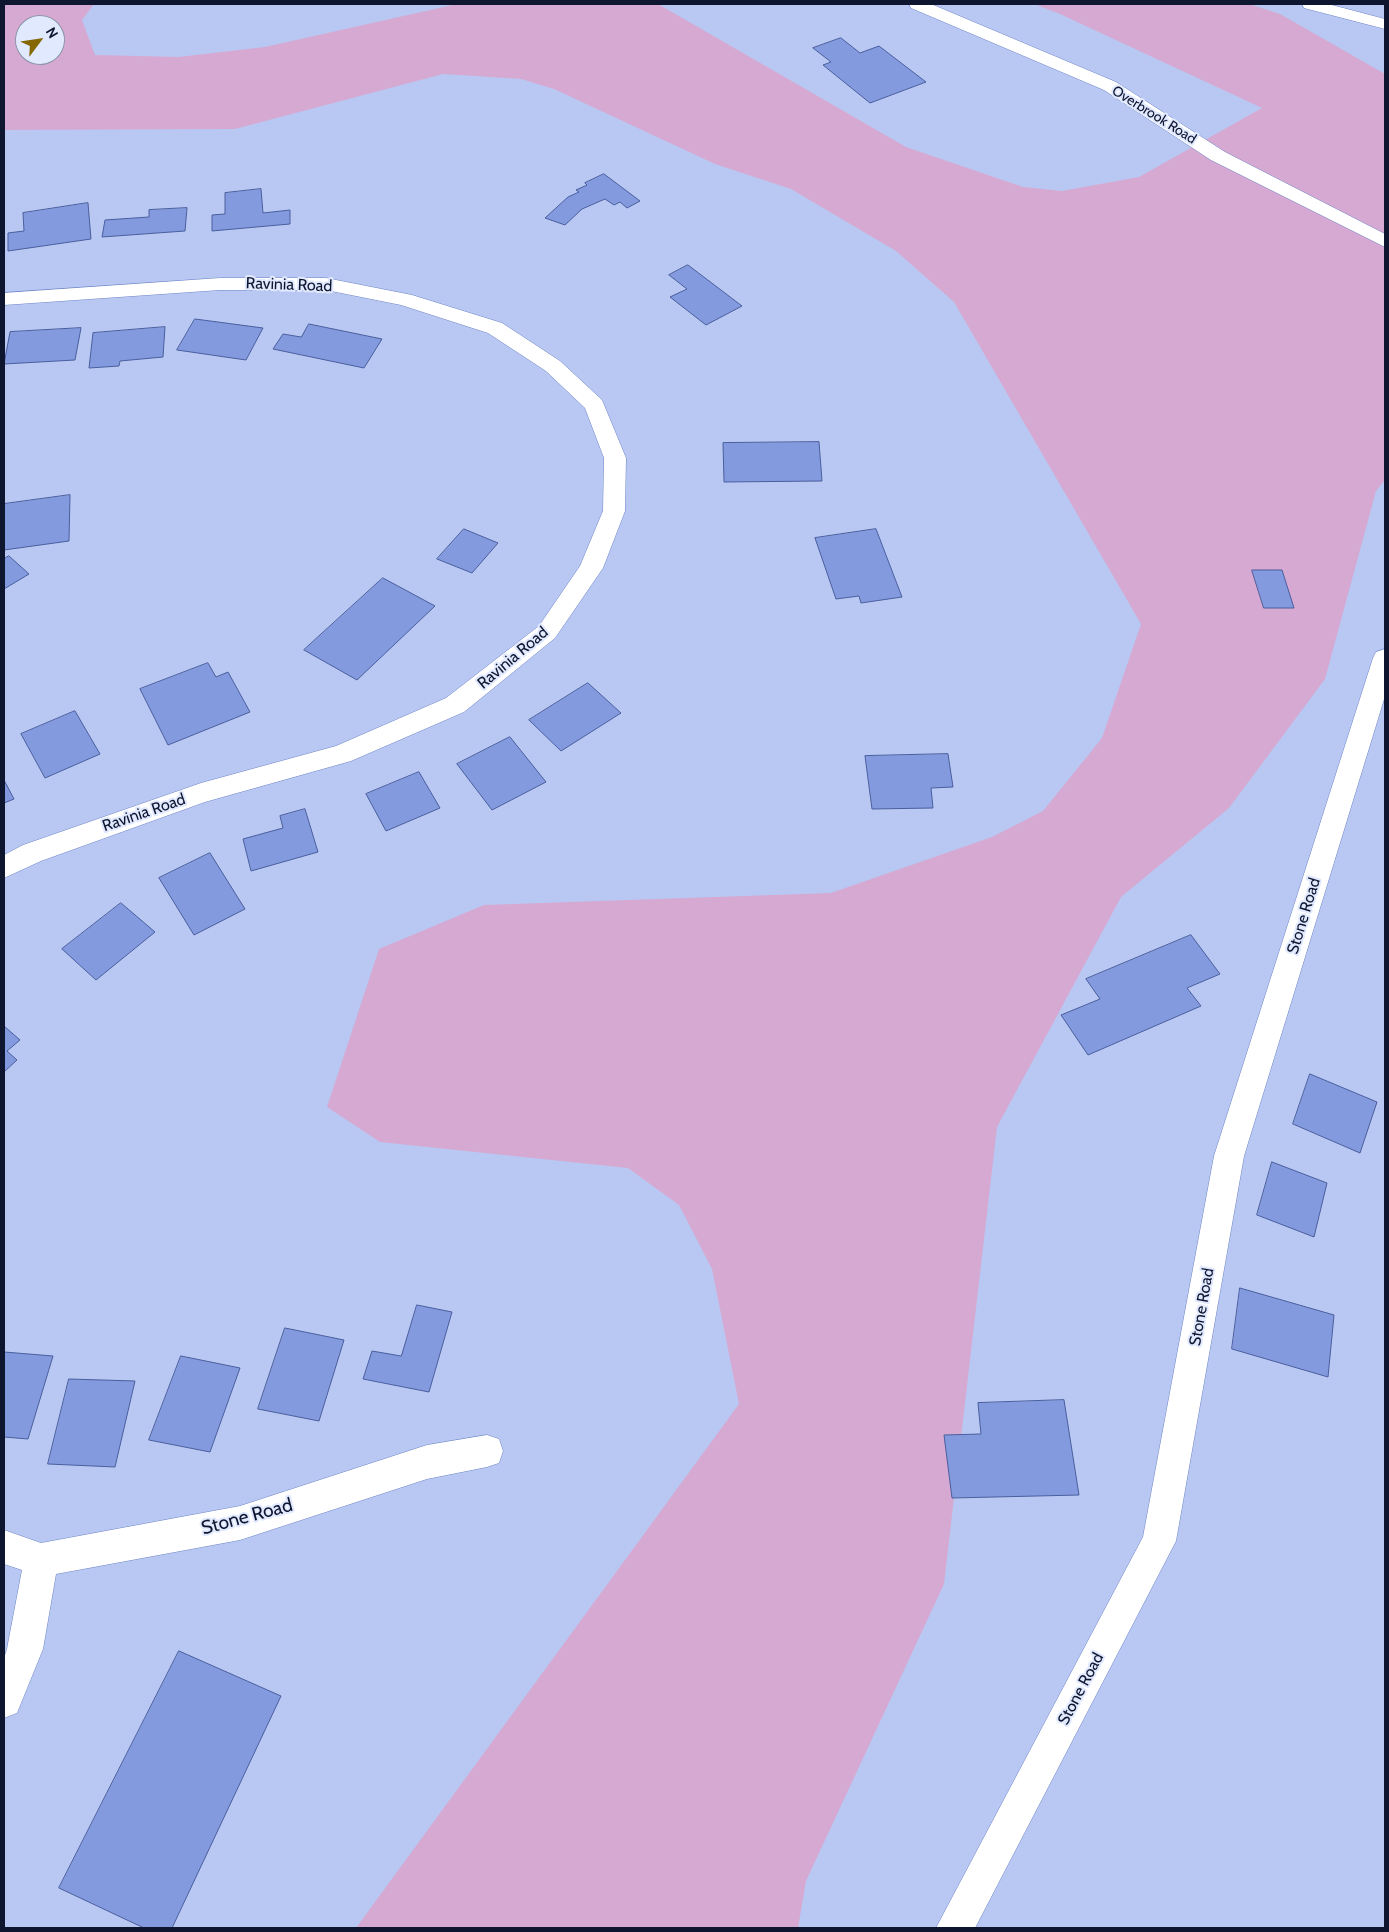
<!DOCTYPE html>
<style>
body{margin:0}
#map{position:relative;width:1389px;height:1932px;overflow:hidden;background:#b8c8f2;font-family:Cabin,sans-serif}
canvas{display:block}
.frame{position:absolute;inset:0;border:5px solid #0e152f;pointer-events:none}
.north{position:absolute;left:15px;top:15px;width:50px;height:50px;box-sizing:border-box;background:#e1e9ff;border:1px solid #8d94ac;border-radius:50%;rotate:59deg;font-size:14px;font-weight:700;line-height:20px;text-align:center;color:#0e152f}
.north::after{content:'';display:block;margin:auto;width:18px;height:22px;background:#856802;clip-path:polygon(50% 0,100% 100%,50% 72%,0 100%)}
</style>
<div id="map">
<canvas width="1389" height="1932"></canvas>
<div class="frame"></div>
<div class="north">N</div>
</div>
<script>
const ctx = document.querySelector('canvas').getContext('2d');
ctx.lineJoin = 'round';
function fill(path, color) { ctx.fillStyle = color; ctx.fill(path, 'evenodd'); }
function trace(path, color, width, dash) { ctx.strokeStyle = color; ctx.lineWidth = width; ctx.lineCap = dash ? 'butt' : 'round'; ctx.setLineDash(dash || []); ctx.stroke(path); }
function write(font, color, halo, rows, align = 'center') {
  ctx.font = font + ' Cabin,sans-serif'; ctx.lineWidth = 4; ctx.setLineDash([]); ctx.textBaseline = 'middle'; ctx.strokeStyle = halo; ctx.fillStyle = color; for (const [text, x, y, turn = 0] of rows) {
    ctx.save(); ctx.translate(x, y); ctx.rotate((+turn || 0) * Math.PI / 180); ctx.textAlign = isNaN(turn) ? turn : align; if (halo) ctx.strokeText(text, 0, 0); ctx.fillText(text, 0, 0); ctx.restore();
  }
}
fill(new Path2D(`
 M 4,4 L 94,4 L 82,20 L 95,55 L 179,57 L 265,47 L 457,4 L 658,4 L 906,147 L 1023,187 L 1062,191 L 1139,177 L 1262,108 L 1060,14 L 1034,4 L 1249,4 L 1280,14 L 1385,74 L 1385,480 L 1376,491 L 1325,679 L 1229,808 L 1121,897 L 997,1127 L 944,1584 L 806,1881 L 798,1928 L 356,1928 L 739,1404 L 712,1269 L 679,1205 L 628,1168 L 380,1142 L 327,1107 L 379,949 L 484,905 L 831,893 L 992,837 L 1043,811 L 1102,738 L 1141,624 L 954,302 L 896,251 L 791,189 L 715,164 L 554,89 L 521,79 L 443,74 L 235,129 L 4,130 ZM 25,25 L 55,25 L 55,55 L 25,55 Z`), '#d6a9d2');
const building = new Path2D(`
 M 841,38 L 860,53 L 879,46 L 926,82 L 870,103 L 823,65 L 831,62 L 813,48 Z
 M 604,174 L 640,201 L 627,208 L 620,202 L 614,205 L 605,199 L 582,209 L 565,225 L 545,218 L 568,197 L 579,192 L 576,190 L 587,185 L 585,183 Z
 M 261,189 L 263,213 L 290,210 L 290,224 L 212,231 L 212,215 L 225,214 L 225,193 Z
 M 88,203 L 91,239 L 8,251 L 8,233 L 24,231 L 23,213 Z
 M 187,208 L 185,231 L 102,237 L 105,220 L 149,217 L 149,210 Z
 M 688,265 L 742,306 L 706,325 L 670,297 L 687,289 L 669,275 Z
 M 195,319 L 263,328 L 246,360 L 177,350 Z
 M 309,324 L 382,339 L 364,368 L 273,349 L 283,334 L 301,337 Z
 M 165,327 L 163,357 L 120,361 L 119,366 L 89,368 L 93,333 Z
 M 81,328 L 75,360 L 4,364 L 10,332 Z
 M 819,442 L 822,481 L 724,482 L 723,443 Z
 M 70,495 L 69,541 L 4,550 L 4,504 Z
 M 464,529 L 498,543 L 472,573 L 437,559 Z
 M 876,529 L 902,597 L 861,603 L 859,596 L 836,599 L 815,538 Z
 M 9,556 L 29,574 L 4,589 L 4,559 Z
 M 1252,570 L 1282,570 L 1294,608 L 1264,608 Z
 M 383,578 L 435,606 L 357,680 L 304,650 Z
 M 208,663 L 216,677 L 228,672 L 250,712 L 168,745 L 140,689 Z
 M 588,683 L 621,713 L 561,751 L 529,720 Z
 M 75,711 L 100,754 L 45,778 L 21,734 Z
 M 510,737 L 546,782 L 492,810 L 457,764 Z
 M 948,754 L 953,787 L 931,788 L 933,808 L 872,809 L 865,756 Z
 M 419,772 L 440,808 L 386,831 L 366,794 Z
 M 4,780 L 14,799 L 4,803 Z
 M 305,809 L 318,852 L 251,871 L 243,839 L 283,828 L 280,816 Z
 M 210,853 L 245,909 L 194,935 L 159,878 Z
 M 121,903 L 155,932 L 96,980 L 62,949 Z
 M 1191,935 L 1220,974 L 1187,988 L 1201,1006 L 1088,1055 L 1061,1015 L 1100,999 L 1086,979 Z
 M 4,1026 L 20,1040 L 7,1051 L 17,1060 L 4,1072 Z
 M 1310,1074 L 1377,1102 L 1360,1153 L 1293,1124 Z
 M 1272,1162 L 1327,1183 L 1314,1237 L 1257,1215 Z
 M 1240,1288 L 1334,1315 L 1328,1377 L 1232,1349 Z
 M 417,1305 L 452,1312 L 429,1392 L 363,1379 L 372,1351 L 401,1356 Z
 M 285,1328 L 344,1340 L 319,1421 L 258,1409 Z
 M 4,1352 L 53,1356 L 28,1439 L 4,1437 Z
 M 181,1356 L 240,1368 L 210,1452 L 149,1440 Z
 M 69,1379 L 135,1381 L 115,1467 L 48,1464 Z
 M 1064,1400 L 1079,1495 L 952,1498 L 944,1435 L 981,1434 L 978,1403 Z
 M 179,1651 L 281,1696 L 172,1928 L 144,1928 L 59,1888 Z`);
fill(building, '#839ade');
trace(building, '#4a5e9d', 1);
const minor = new Path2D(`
 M 909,4 L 931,4 L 1116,82 L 1225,152 L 1385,234 L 1385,247 L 1211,160 L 1104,90 L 911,8 Z
 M 1302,4 L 1328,4 L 1385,19 L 1385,29 L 1304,8 Z
 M 220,278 L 326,278 L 412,295 L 502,323 L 560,361 L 602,400 L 626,458 L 625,511 L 603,568 L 555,638 L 464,712 L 351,761 L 205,802 L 41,861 L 4,878 L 4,855 L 23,845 L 201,783 L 336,746 L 446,698 L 539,626 L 580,566 L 603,511 L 604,458 L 585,408 L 546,371 L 488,333 L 401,305 L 326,290 L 220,290 L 4,305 L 4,293 Z
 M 1385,649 L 1385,696 L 1244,1156 L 1176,1541 L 975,1928 L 936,1928 L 1143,1537 L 1214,1156 L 1373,658 L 1376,652 Z
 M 487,1435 L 499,1439 L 503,1451 L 499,1463 L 487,1467 L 427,1479 L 240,1540 L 56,1574 L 43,1649 L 17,1713 L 4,1718 L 4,1658 L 7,1649 L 22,1570 L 4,1564 L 4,1530 L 41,1543 L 240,1506 L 427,1445 Z`);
trace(minor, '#6e84c6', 1);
fill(minor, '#fff');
write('14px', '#0e152f', '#e1e9ff', [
 ["Overbrook Road",1154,115,32]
]);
write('16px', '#0e152f', '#e1e9ff', [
 ["Ravinia Road",289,285,2],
 ["Ravinia Road",513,658,-40],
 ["Ravinia Road",144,813,-19],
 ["Stone Road",1304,916,-73],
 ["Stone Road",1202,1307,-80],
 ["Stone Road",1081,1689,-62]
]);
write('19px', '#0e152f', '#e1e9ff', [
 ["Stone Road",247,1517,-15]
]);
</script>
